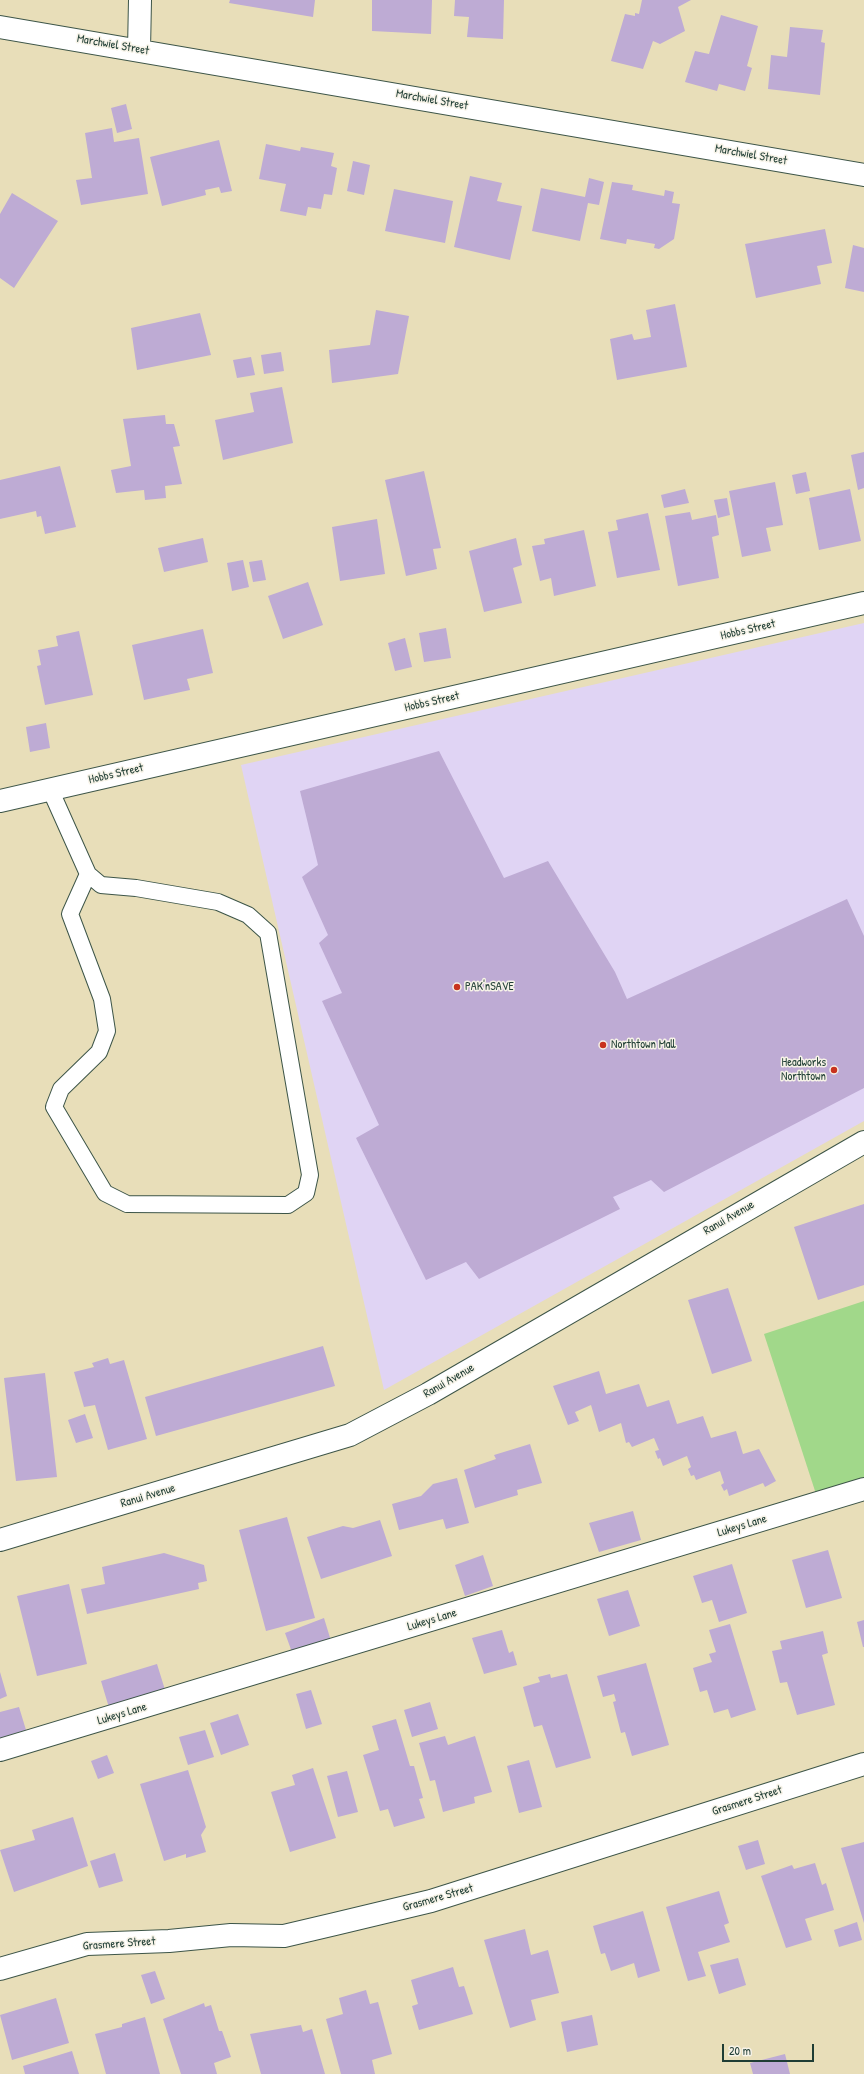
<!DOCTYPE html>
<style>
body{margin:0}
#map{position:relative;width:864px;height:2074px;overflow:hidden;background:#e8deb9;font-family:"Patrick Hand",sans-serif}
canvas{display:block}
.scale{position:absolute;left:722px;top:2044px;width:92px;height:18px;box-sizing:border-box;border:2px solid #1f3d34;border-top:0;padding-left:5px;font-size:12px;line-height:14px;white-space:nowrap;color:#1f3d34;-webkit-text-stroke:3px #f7f3e8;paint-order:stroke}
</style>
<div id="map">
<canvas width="864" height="2074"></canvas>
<div class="scale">20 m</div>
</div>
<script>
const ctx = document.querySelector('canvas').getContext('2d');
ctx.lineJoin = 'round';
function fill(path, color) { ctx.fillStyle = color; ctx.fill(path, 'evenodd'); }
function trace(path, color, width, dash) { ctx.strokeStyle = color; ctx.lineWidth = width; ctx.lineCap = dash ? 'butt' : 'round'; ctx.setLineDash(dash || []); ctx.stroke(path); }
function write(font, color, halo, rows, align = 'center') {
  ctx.font = font + ' "Patrick Hand",sans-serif'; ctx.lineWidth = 3; ctx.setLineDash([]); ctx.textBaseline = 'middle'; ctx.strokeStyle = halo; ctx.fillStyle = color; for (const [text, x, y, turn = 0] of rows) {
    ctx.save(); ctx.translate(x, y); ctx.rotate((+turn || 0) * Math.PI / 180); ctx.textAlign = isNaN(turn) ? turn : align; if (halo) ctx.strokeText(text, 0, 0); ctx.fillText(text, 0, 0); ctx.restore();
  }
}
fill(new Path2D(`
 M 864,623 L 864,1121 L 384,1390 L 241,765 Z`), '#e0d4f4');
fill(new Path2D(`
 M 864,1301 L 864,1479 L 816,1494 L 764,1334 Z`), '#a1d88a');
fill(new Path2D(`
 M 230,0 L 315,0 L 313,17 L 229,3 Z
 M 372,0 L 432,0 L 431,34 L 372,31 Z
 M 455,0 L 504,0 L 503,39 L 467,37 L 469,17 L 454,16 Z
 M 642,0 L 691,0 L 678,7 L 685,31 L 660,44 L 653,41 L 643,69 L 611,61 L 625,14 L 635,16 L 635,13 L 639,14 Z
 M 721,15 L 758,26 L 747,66 L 752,68 L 745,91 L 719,84 L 717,91 L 685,82 L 695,51 L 709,54 Z
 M 790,27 L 823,30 L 821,42 L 825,43 L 820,95 L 768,89 L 771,55 L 787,57 Z
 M 126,104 L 132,129 L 117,133 L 111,108 Z
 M 112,128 L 114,142 L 139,138 L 148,194 L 81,205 L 76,180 L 92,178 L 85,133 Z
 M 219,140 L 232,191 L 221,193 L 219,187 L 205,190 L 206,195 L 162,206 L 150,157 Z
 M 266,144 L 300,151 L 301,147 L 334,153 L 331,166 L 337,168 L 332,195 L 324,194 L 321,209 L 308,207 L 306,216 L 280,211 L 286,184 L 259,179 Z
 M 353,161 L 370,165 L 364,195 L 347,191 Z
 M 470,176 L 502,183 L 497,201 L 522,206 L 510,260 L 454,247 Z
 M 589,178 L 604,182 L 599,205 L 588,203 L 580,241 L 532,231 L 541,188 L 585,197 Z
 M 612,182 L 633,185 L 632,190 L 664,196 L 665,190 L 674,192 L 672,203 L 680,204 L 674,239 L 659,249 L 654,248 L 655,244 L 627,239 L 626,244 L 600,239 Z
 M 394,189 L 453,201 L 445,243 L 385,231 Z
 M 12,193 L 58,221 L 14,288 L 0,278 L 0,214 Z
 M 825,229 L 832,263 L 817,266 L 821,284 L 756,298 L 745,244 Z
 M 853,245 L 864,248 L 864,292 L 845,288 Z
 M 675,304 L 687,367 L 617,380 L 610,339 L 632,334 L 634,340 L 651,337 L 646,310 Z
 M 376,310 L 409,316 L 398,374 L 332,383 L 329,350 L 370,345 Z
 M 200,313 L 211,355 L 137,370 L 131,328 Z
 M 281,352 L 284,371 L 264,374 L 261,355 Z
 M 251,357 L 255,375 L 237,378 L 233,360 Z
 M 282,387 L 293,443 L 223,460 L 215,420 L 254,412 L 250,393 Z
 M 165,415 L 166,424 L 174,424 L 180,446 L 173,447 L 182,484 L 165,486 L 166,498 L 145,500 L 144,490 L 116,493 L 111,470 L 131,466 L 123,419 Z
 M 864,452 L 864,488 L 858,490 L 851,455 Z
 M 60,466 L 76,527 L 45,534 L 41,516 L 37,517 L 36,511 L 0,519 L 0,480 Z
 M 424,471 L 441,548 L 433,549 L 437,569 L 406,576 L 385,480 Z
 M 806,472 L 810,491 L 796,494 L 792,475 Z
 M 775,482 L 783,525 L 766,528 L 771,551 L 742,557 L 729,491 Z
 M 685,489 L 689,503 L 664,508 L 661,495 Z
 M 850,489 L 861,541 L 819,550 L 809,498 Z
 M 727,498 L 730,515 L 718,518 L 714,500 Z
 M 690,512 L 692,520 L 716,515 L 719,535 L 712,537 L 719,578 L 678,586 L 665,516 Z
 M 648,513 L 660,570 L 617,578 L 608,532 L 618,530 L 616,520 Z
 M 377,519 L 385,574 L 340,581 L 332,527 Z
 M 584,530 L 596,586 L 554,596 L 551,578 L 540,581 L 532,546 L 545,544 L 544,539 Z
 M 203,538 L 208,562 L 164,572 L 158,548 Z
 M 516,538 L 522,565 L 513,568 L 522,603 L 484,612 L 469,551 Z
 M 243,560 L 249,587 L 232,591 L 227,563 Z
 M 262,560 L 266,580 L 253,582 L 249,562 Z
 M 308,582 L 323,625 L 283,639 L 268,596 Z
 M 446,628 L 451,658 L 424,662 L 419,633 Z
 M 203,629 L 213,673 L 187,679 L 190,690 L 144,700 L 132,645 Z
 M 79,631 L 93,695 L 45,705 L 37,666 L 41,665 L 38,650 L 58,646 L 56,636 Z
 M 405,638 L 412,667 L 395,671 L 388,643 Z
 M 46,723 L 50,748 L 30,752 L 26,727 Z
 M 439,751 L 504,878 L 548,861 L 615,972 L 627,999 L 847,899 L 864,936 L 864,1088 L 664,1192 L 651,1180 L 613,1197 L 620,1209 L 479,1279 L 466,1262 L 426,1280 L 356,1138 L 379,1125 L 322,1001 L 342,993 L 319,943 L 328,935 L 302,877 L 318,865 L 300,791 Z
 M 864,1204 L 864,1285 L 818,1300 L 794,1227 Z
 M 728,1288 L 752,1361 L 712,1374 L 688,1300 Z
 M 323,1346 L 335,1386 L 156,1436 L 145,1397 Z
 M 108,1358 L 110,1364 L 124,1360 L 147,1439 L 108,1450 L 95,1405 L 84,1407 L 74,1372 L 94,1367 L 92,1363 Z
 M 599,1371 L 606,1394 L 639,1384 L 647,1407 L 669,1400 L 677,1424 L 703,1416 L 711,1438 L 736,1431 L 743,1454 L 759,1449 L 776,1481 L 765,1487 L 763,1483 L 729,1496 L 727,1489 L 724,1491 L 721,1485 L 724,1483 L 720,1471 L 696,1480 L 694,1475 L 691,1476 L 688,1469 L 691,1467 L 687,1456 L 663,1466 L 660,1458 L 658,1459 L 655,1451 L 659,1450 L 654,1438 L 632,1447 L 629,1442 L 626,1443 L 621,1423 L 599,1432 L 591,1405 L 575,1412 L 579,1421 L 568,1425 L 553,1386 Z
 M 45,1373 L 57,1477 L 16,1481 L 4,1378 Z
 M 85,1414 L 93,1438 L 76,1443 L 68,1420 Z
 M 530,1444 L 542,1483 L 517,1490 L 518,1495 L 475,1508 L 464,1470 L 496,1459 L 494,1455 Z
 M 457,1478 L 469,1523 L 446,1529 L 443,1519 L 399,1530 L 392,1504 L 421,1496 L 433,1484 Z
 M 633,1511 L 641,1540 L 599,1552 L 589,1523 Z
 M 287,1517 L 315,1618 L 266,1631 L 239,1530 Z
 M 380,1520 L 392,1556 L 321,1579 L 307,1537 L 343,1526 L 353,1528 Z
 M 828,1550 L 842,1598 L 806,1608 L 792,1560 Z
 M 164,1553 L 204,1565 L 207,1581 L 198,1583 L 199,1589 L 87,1614 L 81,1589 L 105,1584 L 102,1567 Z
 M 483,1555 L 493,1586 L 465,1596 L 455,1565 Z
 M 732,1564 L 747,1613 L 719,1622 L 712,1600 L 702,1603 L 693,1576 Z
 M 69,1584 L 87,1664 L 37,1676 L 17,1596 Z
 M 628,1590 L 640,1626 L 609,1636 L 597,1599 Z
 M 324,1618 L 331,1641 L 293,1655 L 285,1633 Z
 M 864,1620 L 864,1647 L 863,1647 L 857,1622 Z
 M 730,1624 L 756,1710 L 731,1718 L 728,1709 L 714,1713 L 707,1690 L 700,1692 L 693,1668 L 712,1662 L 709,1654 L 716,1652 L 709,1630 Z
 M 502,1630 L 509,1653 L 513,1651 L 517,1665 L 484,1674 L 472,1638 Z
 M 823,1631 L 828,1653 L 822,1655 L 835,1705 L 797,1715 L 787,1682 L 780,1683 L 772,1651 L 782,1649 L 780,1641 Z
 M 646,1663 L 669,1745 L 632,1756 L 625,1732 L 621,1733 L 613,1702 L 616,1701 L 614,1694 L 603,1697 L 597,1676 Z
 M 157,1664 L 166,1693 L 110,1711 L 101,1681 Z
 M 0,1672 L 7,1696 L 0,1699 Z
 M 550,1674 L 551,1678 L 567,1674 L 591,1758 L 556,1768 L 542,1725 L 534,1727 L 523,1687 L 540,1682 L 538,1677 Z
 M 311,1690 L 322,1724 L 306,1729 L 296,1694 Z
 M 430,1702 L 438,1729 L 412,1737 L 404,1710 Z
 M 19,1707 L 26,1730 L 0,1738 L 0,1712 Z
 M 238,1714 L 249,1745 L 221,1755 L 210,1723 Z
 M 396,1719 L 410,1766 L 414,1766 L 423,1798 L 419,1799 L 425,1818 L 394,1827 L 388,1809 L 380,1811 L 363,1755 L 379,1750 L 372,1726 Z
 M 205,1730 L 214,1757 L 188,1765 L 179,1737 Z
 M 445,1736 L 448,1745 L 475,1736 L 492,1792 L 474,1797 L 475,1803 L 443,1812 L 435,1780 L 430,1781 L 419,1743 Z
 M 107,1755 L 114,1773 L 98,1779 L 91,1761 Z
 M 529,1760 L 542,1807 L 519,1813 L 507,1766 Z
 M 313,1768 L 336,1838 L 290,1852 L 271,1792 L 295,1785 L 292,1775 Z
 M 188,1770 L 206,1827 L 201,1835 L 206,1852 L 186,1858 L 186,1854 L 164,1861 L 140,1784 Z
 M 347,1771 L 358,1812 L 338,1817 L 327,1776 Z
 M 73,1817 L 88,1866 L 14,1892 L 0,1850 L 35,1840 L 32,1830 Z
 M 758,1840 L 765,1864 L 746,1870 L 738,1846 Z
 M 864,1842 L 864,1923 L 841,1848 Z
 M 115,1853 L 123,1881 L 99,1888 L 90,1861 Z
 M 815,1863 L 822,1885 L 826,1883 L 834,1910 L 805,1919 L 812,1940 L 786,1948 L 761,1876 L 792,1865 L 794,1869 Z
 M 719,1891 L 729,1923 L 724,1925 L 730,1942 L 698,1952 L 706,1976 L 688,1981 L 666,1907 Z
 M 643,1911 L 660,1971 L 638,1978 L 634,1963 L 611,1971 L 605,1953 L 601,1954 L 593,1926 Z
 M 857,1922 L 862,1940 L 839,1947 L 834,1930 Z
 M 525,1929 L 531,1955 L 548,1950 L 559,1993 L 531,2000 L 536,2020 L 510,2028 L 484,1940 Z
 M 738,1958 L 746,1985 L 719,1994 L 710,1965 Z
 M 453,1967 L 459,1987 L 464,1986 L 473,2014 L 419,2030 L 412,2006 L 418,2004 L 411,1980 Z
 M 155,1971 L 165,1999 L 151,2004 L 141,1975 Z
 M 366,1990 L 370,2004 L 378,2002 L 392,2054 L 372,2060 L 375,2074 L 341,2074 L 326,2019 L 343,2014 L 339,1998 Z
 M 56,1998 L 69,2043 L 12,2060 L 0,2015 Z
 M 204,2003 L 205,2007 L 211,2005 L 219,2031 L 222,2031 L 231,2057 L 214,2063 L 217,2074 L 181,2074 L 163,2019 Z
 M 592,2015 L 598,2045 L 567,2052 L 561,2022 Z
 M 145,2017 L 160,2074 L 106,2074 L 95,2034 L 122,2027 L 122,2024 Z
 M 301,2025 L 303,2032 L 312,2029 L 325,2074 L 261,2074 L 250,2034 Z
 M 72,2051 L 79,2074 L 25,2074 L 23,2066 Z
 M 785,2054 L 790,2074 L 753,2074 L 750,2063 Z`), '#beabd4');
const service = new Path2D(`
 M 50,789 L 88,874 L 101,885 L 136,888 L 218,902 L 248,915 L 268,933 L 310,1175 L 306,1193 L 288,1205 L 127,1204 L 105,1193 L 54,1107 L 61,1089 L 99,1052 L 107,1031 L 102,999 L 70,914 L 88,874`);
const minor = new Path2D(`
 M 0,27 L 864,175
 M 139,50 L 140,0
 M 0,1540 L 350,1435 L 428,1394 L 864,1142
 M 0,1750 L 864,1489`);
const tertiary = new Path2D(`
 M 0,801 L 864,603
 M 0,1969 L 87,1944 L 169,1941 L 231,1935 L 284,1936 L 335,1924 L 431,1901 L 864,1764`);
trace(service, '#3d5548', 18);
trace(minor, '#3d5548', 24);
trace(tertiary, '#3d5548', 24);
trace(service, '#fff', 16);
trace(minor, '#fff', 22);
trace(tertiary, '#fff', 22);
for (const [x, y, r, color] of [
 [457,987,4,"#c8321e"],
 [603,1045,4,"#c8321e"],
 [834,1070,4,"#c8321e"]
]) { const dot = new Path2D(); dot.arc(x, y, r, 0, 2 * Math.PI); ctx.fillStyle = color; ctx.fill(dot); trace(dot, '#f7f3e8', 1.5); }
write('12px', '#1f3d34', '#f7f3e8', [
 ["Marchwiel Street",113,45,10],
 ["Marchwiel Street",432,100,10],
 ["Marchwiel Street",751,155,10],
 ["Hobbs Street",748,630,-13],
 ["Hobbs Street",432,702,-13],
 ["Hobbs Street",116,774,-13],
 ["Ranui Avenue",729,1218,-30],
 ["Ranui Avenue",449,1381,-30],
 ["Ranui Avenue",148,1496,-17],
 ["Lukeys Lane",742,1526,-17],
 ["Lukeys Lane",432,1620,-17],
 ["Lukeys Lane",122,1714,-17],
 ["Grasmere Street",747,1801,-18],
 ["Grasmere Street",438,1898,-16],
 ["Grasmere Street",119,1944,-4]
]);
write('12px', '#1f3d34', '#f7f3e8', [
 ["PAK'nSAVE",465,987],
 ["Northtown Mall",611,1045],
 ["Headworks",826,1063,"right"],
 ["Northtown",826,1077,"right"]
], 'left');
</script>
